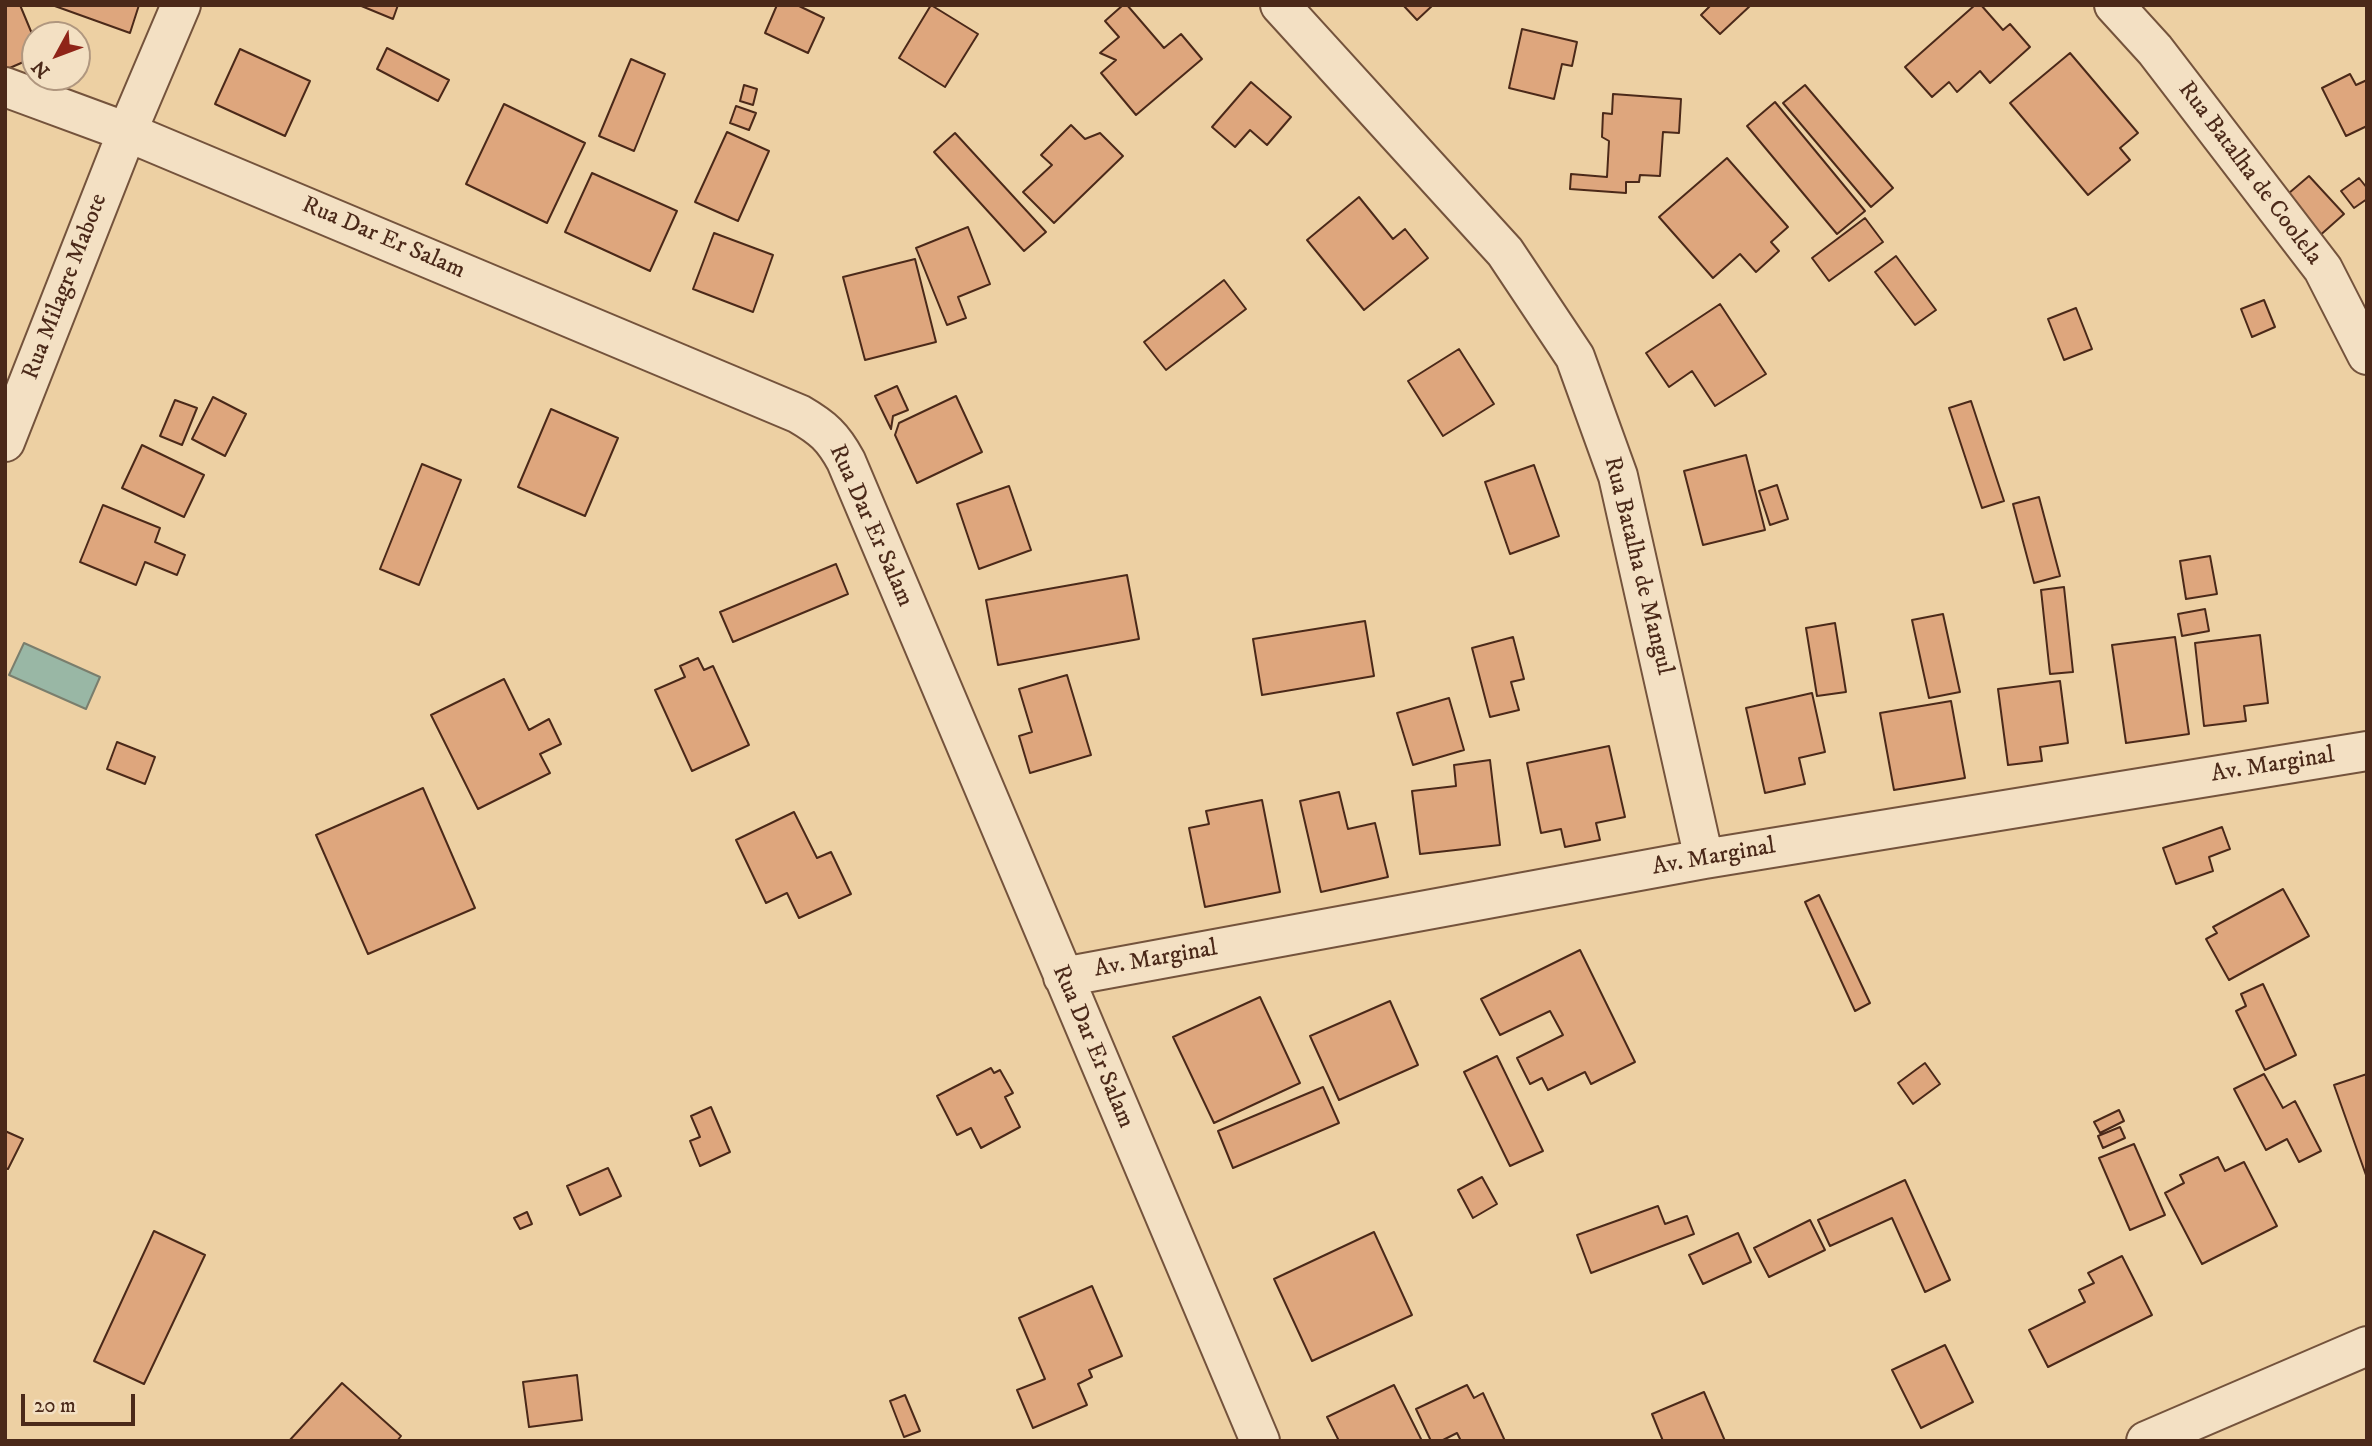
<!DOCTYPE html>
<style>
body{margin:0}
#map{position:relative;width:2372px;height:1446px;overflow:hidden;background:#edd0a3;font-family:"IM FELL DW Pica",serif}
canvas{display:block}
.frame{position:absolute;inset:0;border:7px solid #4b2919;pointer-events:none}
.north{position:absolute;left:21px;top:21px;width:70px;height:70px;box-sizing:border-box;background:#f3e0c3;border:2px solid #b0977f;border-radius:50%;rotate:229deg;font-size:19px;font-weight:700;line-height:28px;text-align:center;color:#4b2919}
.north::after{content:'';display:block;margin:auto;width:24px;height:32px;background:#8f2418;clip-path:polygon(50% 0,100% 100%,50% 72%,0 100%)}
.scale{position:absolute;left:21px;top:1394px;width:114px;height:32px;box-sizing:border-box;border:4px solid #4b2919;border-top:0;padding-left:9px;font-size:21px;line-height:24px;white-space:nowrap;color:#4b2919;-webkit-text-stroke:5px #f3e0c3;paint-order:stroke}
</style>
<div id="map">
<canvas width="2372" height="1446"></canvas>
<div class="frame"></div>
<div class="north">N</div>
<div class="scale">20 m</div>
</div>
<script>
const ctx = document.querySelector('canvas').getContext('2d');
ctx.lineJoin = 'round';
function fill(path, color) { ctx.fillStyle = color; ctx.fill(path, 'evenodd'); }
function trace(path, color, width, dash) { ctx.strokeStyle = color; ctx.lineWidth = width; ctx.lineCap = dash ? 'butt' : 'round'; ctx.setLineDash(dash || []); ctx.stroke(path); }
function write(font, color, halo, rows, align = 'center') {
  ctx.font = font + ' "IM FELL DW Pica",serif'; ctx.lineWidth = 7; ctx.setLineDash([]); ctx.textBaseline = 'middle'; ctx.strokeStyle = halo; ctx.fillStyle = color; for (const [text, x, y, turn = 0] of rows) {
    ctx.save(); ctx.translate(x, y); ctx.rotate((+turn || 0) * Math.PI / 180); ctx.textAlign = isNaN(turn) ? turn : align; if (halo) ctx.strokeText(text, 0, 0); ctx.fillText(text, 0, 0); ctx.restore();
  }
}
const water = new Path2D(`
 M 24,643 L 100,677 L 86,709 L 9,675 Z`);
fill(water, '#99b7a5');
trace(water, '#7a7e6d', 2);
const building = new Path2D(`
 M 5,5 L 20,5 L 35,41 L 35,57 L 5,70 Z
 M 52,5 L 139,5 L 130,33 Z
 M 359,5 L 398,5 L 393,19 Z
 M 777,5 L 797,5 L 824,18 L 808,53 L 765,33 Z
 M 931,5 L 978,34 L 945,87 L 899,58 Z
 M 1123,5 L 1127,5 L 1164,48 L 1181,34 L 1202,59 L 1136,115 L 1101,73 L 1116,60 L 1100,53 L 1119,37 L 1105,21 Z
 M 1403,5 L 1433,5 L 1417,20 Z
 M 1711,5 L 1751,5 L 1720,34 L 1701,15 Z
 M 1975,5 L 1981,5 L 2003,30 L 2010,24 L 2030,47 L 1990,83 L 1980,71 L 1957,92 L 1949,82 L 1932,97 L 1905,67 Z
 M 1522,29 L 1577,42 L 1572,66 L 1562,64 L 1554,99 L 1509,88 Z
 M 387,48 L 449,80 L 438,101 L 377,69 Z
 M 240,49 L 310,81 L 285,136 L 215,104 Z
 M 2070,53 L 2138,133 L 2120,148 L 2130,160 L 2088,195 L 2010,103 Z
 M 631,59 L 665,74 L 634,151 L 599,136 Z
 M 2350,74 L 2356,85 L 2367,80 L 2367,126 L 2346,136 L 2322,88 Z
 M 1251,82 L 1291,117 L 1267,145 L 1250,130 L 1235,147 L 1212,127 Z
 M 744,85 L 757,89 L 753,105 L 740,101 Z
 M 1805,85 L 1893,188 L 1871,207 L 1783,103 Z
 M 1613,94 L 1681,99 L 1679,133 L 1663,132 L 1660,176 L 1640,175 L 1639,182 L 1626,182 L 1626,193 L 1570,189 L 1571,174 L 1607,177 L 1609,141 L 1602,137 L 1603,113 L 1612,114 Z
 M 1775,102 L 1865,211 L 1837,234 L 1747,126 Z
 M 504,104 L 585,143 L 547,223 L 466,184 Z
 M 736,106 L 756,113 L 749,130 L 730,123 Z
 M 1071,125 L 1085,139 L 1100,133 L 1123,156 L 1054,223 L 1023,192 L 1052,165 L 1041,155 Z
 M 727,132 L 769,151 L 738,221 L 695,202 Z
 M 955,133 L 1046,232 L 1024,251 L 934,152 Z
 M 1727,158 L 1788,227 L 1771,242 L 1779,251 L 1756,272 L 1740,254 L 1713,278 L 1659,217 Z
 M 592,173 L 677,211 L 650,271 L 565,232 Z
 M 2309,176 L 2344,214 L 2317,238 L 2282,199 Z
 M 2359,178 L 2367,188 L 2367,199 L 2354,208 L 2341,191 Z
 M 1359,197 L 1393,239 L 1405,229 L 1428,258 L 1364,310 L 1307,240 Z
 M 1865,218 L 1883,242 L 1829,281 L 1812,258 Z
 M 968,227 L 990,284 L 958,297 L 966,318 L 947,325 L 916,248 Z
 M 714,233 L 773,255 L 753,312 L 693,289 Z
 M 1896,256 L 1936,310 L 1915,325 L 1875,272 Z
 M 915,259 L 936,342 L 865,360 L 843,277 Z
 M 1224,280 L 1246,309 L 1166,370 L 1144,342 Z
 M 2264,300 L 2275,327 L 2252,337 L 2241,309 Z
 M 1720,304 L 1766,374 L 1715,406 L 1692,371 L 1669,387 L 1646,353 Z
 M 2076,308 L 2092,349 L 2064,360 L 2048,319 Z
 M 1459,349 L 1494,404 L 1443,436 L 1408,381 Z
 M 897,386 L 908,410 L 893,416 L 891,429 L 875,396 Z
 M 956,396 L 982,452 L 917,483 L 895,435 L 899,423 Z
 M 213,397 L 246,414 L 225,456 L 192,439 Z
 M 175,400 L 197,408 L 182,445 L 160,436 Z
 M 1971,401 L 2004,501 L 1982,508 L 1949,408 Z
 M 551,409 L 618,438 L 585,516 L 518,487 Z
 M 142,445 L 204,475 L 184,517 L 122,488 Z
 M 1746,455 L 1765,530 L 1703,545 L 1684,471 Z
 M 422,464 L 461,480 L 419,585 L 380,569 Z
 M 1534,465 L 1559,536 L 1510,554 L 1485,482 Z
 M 1777,485 L 1788,519 L 1770,525 L 1759,491 Z
 M 1009,486 L 1031,550 L 979,569 L 957,504 Z
 M 2039,497 L 2060,576 L 2034,583 L 2013,504 Z
 M 103,505 L 160,528 L 155,542 L 185,555 L 177,575 L 145,562 L 136,585 L 80,562 Z
 M 2210,556 L 2217,594 L 2186,599 L 2180,561 Z
 M 836,564 L 848,594 L 733,642 L 720,612 Z
 M 1127,575 L 1139,639 L 998,665 L 986,600 Z
 M 2064,587 L 2073,672 L 2050,674 L 2041,590 Z
 M 2205,609 L 2209,631 L 2182,636 L 2178,614 Z
 M 1943,614 L 1960,692 L 1929,698 L 1912,620 Z
 M 1365,621 L 1374,676 L 1262,695 L 1253,639 Z
 M 1835,623 L 1846,692 L 1817,696 L 1806,628 Z
 M 2260,635 L 2268,703 L 2244,706 L 2246,721 L 2204,726 L 2195,643 Z
 M 1513,637 L 1524,679 L 1511,682 L 1519,710 L 1490,717 L 1472,648 Z
 M 2175,637 L 2189,734 L 2126,743 L 2112,645 Z
 M 698,658 L 704,670 L 713,666 L 749,745 L 692,771 L 655,690 L 685,677 L 680,666 Z
 M 1067,675 L 1091,755 L 1030,773 L 1019,736 L 1032,732 L 1019,689 Z
 M 504,679 L 529,730 L 549,719 L 561,744 L 540,754 L 550,773 L 478,809 L 431,715 Z
 M 2060,681 L 2068,743 L 2040,747 L 2042,761 L 2008,765 L 1998,689 Z
 M 1812,693 L 1825,752 L 1799,758 L 1805,784 L 1765,793 L 1746,708 Z
 M 1449,698 L 1464,750 L 1413,765 L 1397,713 Z
 M 1951,701 L 1965,778 L 1894,790 L 1880,713 Z
 M 117,742 L 155,757 L 145,784 L 107,769 Z
 M 1609,746 L 1625,817 L 1596,823 L 1600,840 L 1565,847 L 1561,829 L 1541,833 L 1527,763 Z
 M 1490,760 L 1500,845 L 1420,854 L 1412,791 L 1456,786 L 1454,765 Z
 M 423,788 L 475,908 L 368,954 L 316,835 Z
 M 1339,792 L 1348,829 L 1375,823 L 1388,877 L 1321,892 L 1300,801 Z
 M 1262,800 L 1280,892 L 1205,907 L 1189,828 L 1209,824 L 1206,811 Z
 M 794,812 L 817,858 L 831,852 L 851,894 L 799,918 L 787,893 L 766,903 L 736,840 Z
 M 2222,827 L 2230,849 L 2209,857 L 2213,871 L 2176,884 L 2163,848 Z
 M 2283,889 L 2309,936 L 2229,980 L 2206,939 L 2217,933 L 2213,927 Z
 M 1819,895 L 1870,1003 L 1855,1011 L 1805,902 Z
 M 1580,950 L 1635,1062 L 1591,1084 L 1585,1072 L 1548,1090 L 1542,1078 L 1530,1084 L 1517,1058 L 1563,1035 L 1550,1011 L 1500,1035 L 1481,999 Z
 M 2263,984 L 2296,1055 L 2265,1070 L 2236,1011 L 2246,1006 L 2241,994 Z
 M 1260,997 L 1300,1083 L 1214,1123 L 1173,1037 Z
 M 1390,1001 L 1418,1065 L 1339,1100 L 1310,1036 Z
 M 1497,1056 L 1543,1151 L 1510,1166 L 1464,1072 Z
 M 1925,1063 L 1940,1084 L 1913,1104 L 1898,1083 Z
 M 991,1068 L 994,1073 L 1000,1070 L 1013,1093 L 1005,1097 L 1020,1127 L 981,1148 L 971,1128 L 957,1135 L 937,1096 Z
 M 2264,1074 L 2283,1108 L 2295,1101 L 2321,1151 L 2299,1162 L 2287,1139 L 2266,1150 L 2234,1089 Z
 M 2367,1074 L 2367,1178 L 2334,1085 Z
 M 1323,1087 L 1339,1123 L 1233,1168 L 1218,1131 Z
 M 711,1107 L 730,1152 L 700,1166 L 690,1141 L 700,1137 L 691,1116 Z
 M 2119,1110 L 2124,1121 L 2100,1133 L 2094,1122 Z
 M 2120,1127 L 2125,1138 L 2103,1148 L 2098,1136 Z
 M 5,1131 L 23,1139 L 8,1169 L 5,1168 Z
 M 2134,1144 L 2165,1215 L 2130,1230 L 2099,1158 Z
 M 2218,1157 L 2225,1171 L 2244,1162 L 2277,1226 L 2202,1264 L 2165,1193 L 2184,1183 L 2180,1175 Z
 M 608,1168 L 621,1196 L 580,1215 L 567,1186 Z
 M 1482,1177 L 1497,1204 L 1473,1218 L 1458,1190 Z
 M 1905,1180 L 1950,1280 L 1925,1292 L 1892,1218 L 1830,1246 L 1818,1220 Z
 M 1658,1206 L 1665,1224 L 1687,1216 L 1694,1234 L 1591,1273 L 1577,1235 Z
 M 527,1212 L 532,1224 L 520,1229 L 514,1218 Z
 M 1810,1220 L 1825,1250 L 1769,1277 L 1754,1248 Z
 M 154,1231 L 205,1255 L 144,1384 L 94,1361 Z
 M 1374,1232 L 1412,1315 L 1312,1361 L 1274,1279 Z
 M 1738,1233 L 1751,1262 L 1703,1284 L 1689,1255 Z
 M 2122,1256 L 2152,1315 L 2048,1367 L 2029,1330 L 2085,1302 L 2079,1290 L 2094,1283 L 2088,1273 Z
 M 1092,1286 L 1122,1356 L 1089,1370 L 1092,1377 L 1078,1384 L 1087,1405 L 1033,1428 L 1017,1390 L 1045,1379 L 1019,1318 Z
 M 1945,1345 L 1973,1402 L 1921,1428 L 1892,1370 Z
 M 577,1375 L 582,1420 L 529,1427 L 523,1382 Z
 M 342,1383 L 401,1436 L 397,1441 L 289,1441 Z
 M 1394,1385 L 1422,1441 L 1339,1441 L 1327,1417 Z
 M 1467,1385 L 1474,1398 L 1483,1393 L 1505,1441 L 1461,1441 L 1457,1433 L 1441,1441 L 1431,1441 L 1416,1409 Z
 M 1704,1392 L 1725,1441 L 1663,1441 L 1652,1414 Z
 M 905,1395 L 920,1431 L 904,1437 L 890,1401 Z`);
fill(building, '#dea67d');
trace(building, '#4b2919', 2);
const minor = new Path2D(`
 M 1280,5 L 1505,252 L 1575,357 L 1618,476 L 1704,859
 M 2114,5 L 2155,50 L 2323,269 L 2367,355
 M 5,87 L 127,132 L 799,414 C 823,428 833,437 846,461 L 1260,1441
 M 5,442 L 127,132 L 181,5
 M 1063,977 L 1704,859 L 2367,751
 M 2146,1441 L 2367,1346`);
trace(minor, '#74533c', 42);
trace(minor, '#f3e0c3', 38);
write('24px', '#4b2919', '#f3e0c3', [
 ["Rua Batalha de Coolela",2249,174,53],
 ["Rua Dar Er Salam",383,239,23],
 ["Rua Milagre Mabote",66,287,-69],
 ["Rua Dar Er Salam",870,526,66],
 ["Rua Batalha de Mangul",1637,566,76],
 ["Av. Marginal",2273,766,-9],
 ["Av. Marginal",1714,858,-10],
 ["Av. Marginal",1156,960,-10],
 ["Rua Dar Er Salam",1092,1047,67]
]);
</script>
